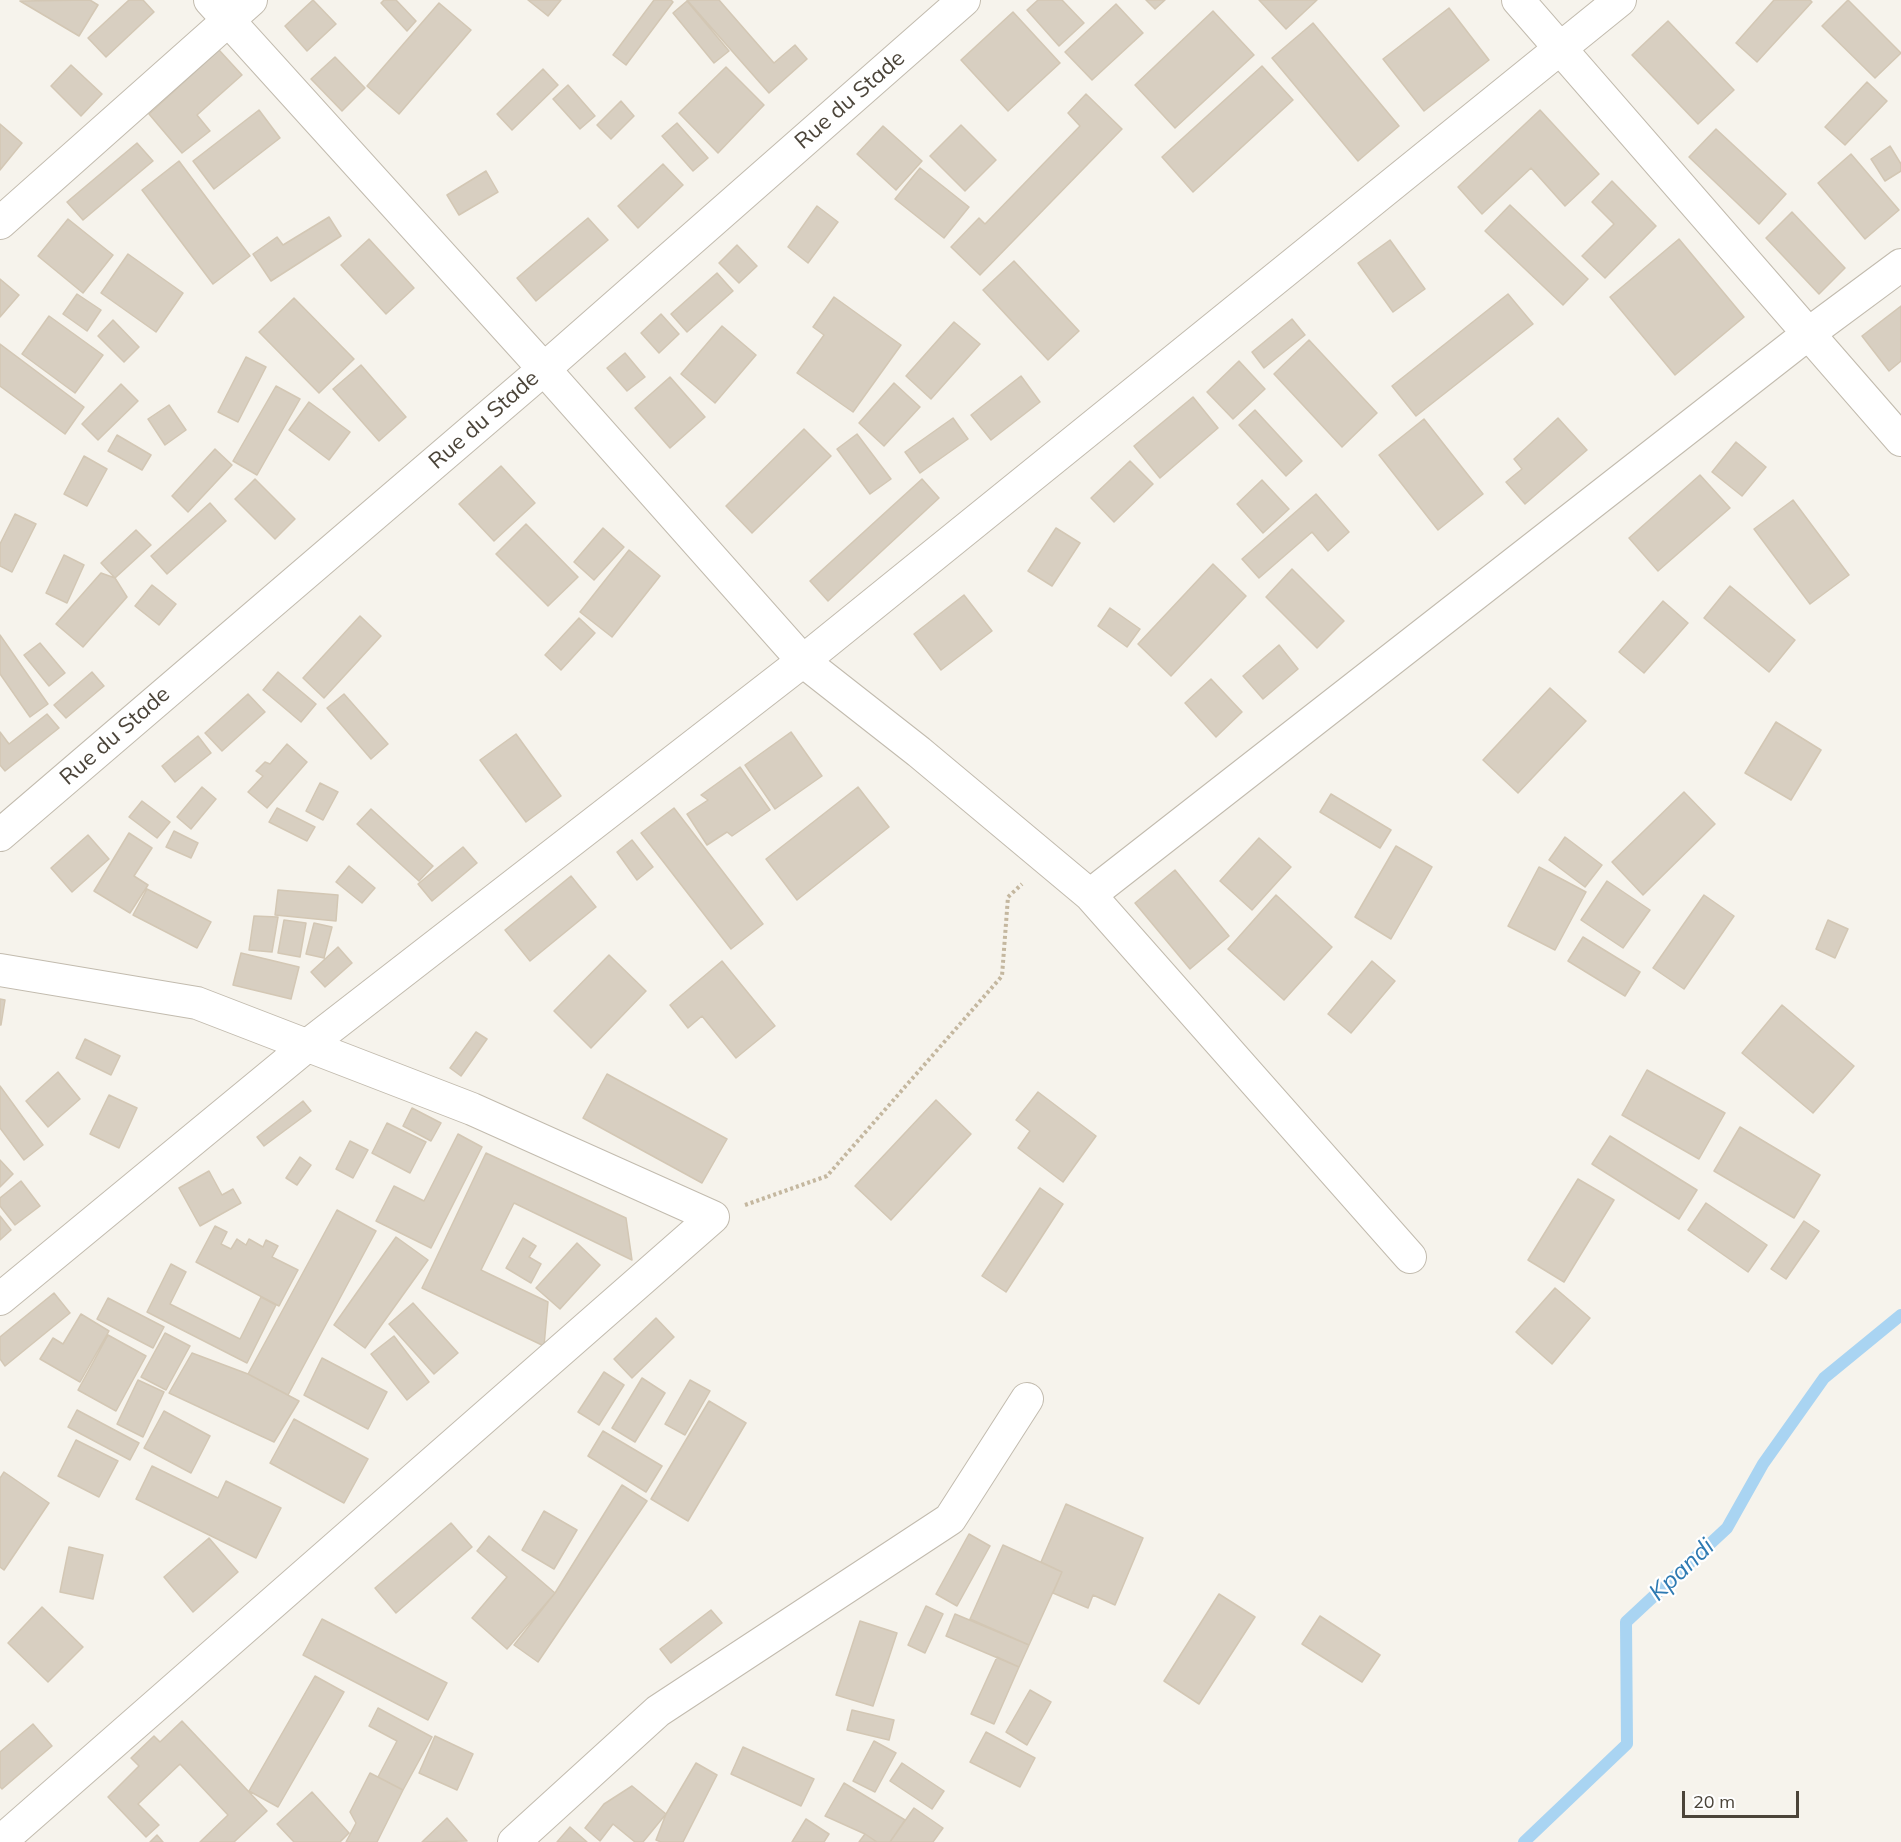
<!DOCTYPE html>
<style>
body{margin:0}
#map{position:relative;width:1901px;height:1842px;overflow:hidden;background:#f6f3ec;font-family:Mulish,sans-serif}
canvas{display:block}
.scale{position:absolute;left:1682px;top:1791px;width:117px;height:27px;box-sizing:border-box;border:3px solid #4b4439;border-top:0;padding-left:8px;font-size:18px;line-height:21px;white-space:nowrap;color:#4b4439;-webkit-text-stroke:4px #fff;paint-order:stroke}
</style>
<div id="map">
<canvas width="1901" height="1842"></canvas>
<div class="scale">20 m</div>
</div>
<script>
const ctx = document.querySelector('canvas').getContext('2d');
ctx.lineJoin = 'round';
function trace(path, color, width, dash) { ctx.strokeStyle = color; ctx.lineWidth = width; ctx.lineCap = dash ? 'butt' : 'round'; ctx.setLineDash(dash || []); ctx.stroke(path); }
function fill(path, color) { ctx.fillStyle = color; ctx.fill(path, 'evenodd'); }
function write(font, color, halo, rows, align = 'center') {
  ctx.font = font + ' Mulish,sans-serif'; ctx.lineWidth = 4.5; ctx.setLineDash([]); ctx.textBaseline = 'middle'; ctx.strokeStyle = halo; ctx.fillStyle = color; for (const [text, x, y, turn = 0] of rows) {
    ctx.save(); ctx.translate(x, y); ctx.rotate((+turn || 0) * Math.PI / 180); ctx.textAlign = isNaN(turn) ? turn : align; if (halo) ctx.strokeText(text, 0, 0); ctx.fillText(text, 0, 0); ctx.restore();
  }
}
trace(new Path2D(`
 M 1524,1842 L 1627,1744 L 1626,1622 L 1727,1528 L 1763,1464 L 1824,1378 L 1901,1315`), '#a9d4f2', 12);
const building = new Path2D(`
 M 90,0 L 98,5 L 79,36 L 20,1 Z
 M 129,0 L 143,0 L 154,12 L 106,57 L 88,38 Z
 M 313,0 L 336,24 L 307,51 L 285,26 Z
 M 384,0 L 396,0 L 416,21 L 407,31 L 381,3 Z
 M 528,0 L 561,0 L 548,16 Z
 M 654,0 L 671,0 L 673,2 L 626,65 L 613,55 Z
 M 687,0 L 719,0 L 774,63 L 795,45 L 807,59 L 769,93 Z
 M 1038,0 L 1062,0 L 1084,23 L 1059,46 L 1027,10 Z
 M 1146,0 L 1165,0 L 1155,9 Z
 M 1259,0 L 1317,0 L 1286,29 Z
 M 1774,0 L 1810,0 L 1812,2 L 1757,62 L 1736,43 Z
 M 1848,0 L 1901,53 L 1875,78 L 1822,26 Z
 M 687,1 L 729,51 L 714,63 L 673,13 Z
 M 439,3 L 471,30 L 399,114 L 367,86 Z
 M 1116,4 L 1143,33 L 1092,80 L 1065,52 Z
 M 1449,8 L 1489,60 L 1424,111 L 1383,59 Z
 M 1213,11 L 1254,55 L 1175,128 L 1135,85 Z
 M 1013,12 L 1060,63 L 1008,111 L 961,60 Z
 M 1668,21 L 1734,90 L 1698,124 L 1632,55 Z
 M 1313,23 L 1399,126 L 1358,161 L 1272,58 Z
 M 219,50 L 242,75 L 197,115 L 210,131 L 182,153 L 149,114 Z
 M 335,57 L 365,88 L 342,111 L 311,79 Z
 M 71,65 L 102,94 L 81,116 L 51,86 Z
 M 1262,66 L 1293,100 L 1193,192 L 1162,157 Z
 M 726,67 L 764,105 L 718,153 L 679,113 Z
 M 543,69 L 558,85 L 512,130 L 497,114 Z
 M 1867,82 L 1887,101 L 1845,145 L 1825,127 Z
 M 568,85 L 595,116 L 580,129 L 553,99 Z
 M 1086,94 L 1122,129 L 980,275 L 951,247 L 979,218 L 985,224 L 1080,126 L 1068,113 Z
 M 621,101 L 634,116 L 611,139 L 597,125 Z
 M 259,110 L 280,138 L 214,189 L 193,161 Z
 M 1540,110 L 1599,174 L 1565,206 L 1531,168 L 1482,214 L 1458,187 Z
 M 677,123 L 708,158 L 693,171 L 662,136 Z
 M 0,124 L 22,143 L 0,170 Z
 M 961,125 L 996,160 L 965,191 L 930,156 Z
 M 883,126 L 922,161 L 896,190 L 857,154 Z
 M 1716,129 L 1786,194 L 1759,224 L 1689,157 Z
 M 137,143 L 153,161 L 83,220 L 67,202 Z
 M 1890,146 L 1901,164 L 1901,171 L 1885,181 L 1871,159 Z
 M 1851,154 L 1899,210 L 1865,239 L 1818,183 Z
 M 179,161 L 250,256 L 213,284 L 142,190 Z
 M 663,164 L 683,185 L 638,228 L 618,206 Z
 M 920,168 L 969,207 L 944,238 L 895,199 Z
 M 486,171 L 498,192 L 459,215 L 447,195 Z
 M 1612,181 L 1656,226 L 1605,278 L 1582,256 L 1614,224 L 1592,202 Z
 M 1510,205 L 1588,279 L 1563,305 L 1485,231 Z
 M 817,206 L 838,222 L 808,263 L 788,247 Z
 M 1792,212 L 1845,268 L 1819,294 L 1766,238 Z
 M 329,217 L 341,236 L 271,281 L 253,254 L 277,237 L 283,245 Z
 M 588,218 L 608,240 L 536,301 L 517,278 Z
 M 68,219 L 113,255 L 83,293 L 38,256 Z
 M 369,239 L 414,288 L 386,314 L 341,265 Z
 M 1679,239 L 1744,317 L 1675,375 L 1610,297 Z
 M 1390,240 L 1425,289 L 1393,312 L 1358,263 Z
 M 737,245 L 757,266 L 739,283 L 719,263 Z
 M 128,254 L 183,293 L 156,332 L 101,293 Z
 M 1014,261 L 1079,331 L 1048,360 L 983,290 Z
 M 717,273 L 733,291 L 687,332 L 671,314 Z
 M 0,279 L 19,295 L 0,317 Z
 M 77,294 L 101,310 L 87,331 L 63,314 Z
 M 1508,294 L 1533,324 L 1416,416 L 1392,386 Z
 M 834,297 L 901,345 L 853,412 L 797,373 L 824,335 L 813,327 Z
 M 294,298 L 354,359 L 319,393 L 259,332 Z
 M 1901,306 L 1901,361 L 1889,371 L 1862,336 Z
 M 661,314 L 679,334 L 659,353 L 641,333 Z
 M 49,316 L 103,355 L 75,393 L 22,354 Z
 M 1292,319 L 1305,335 L 1264,368 L 1252,352 Z
 M 113,320 L 139,347 L 124,362 L 98,336 Z
 M 954,322 L 980,344 L 931,399 L 906,376 Z
 M 722,326 L 756,355 L 715,403 L 681,374 Z
 M 1309,340 L 1377,413 L 1342,447 L 1274,374 Z
 M 0,344 L 84,407 L 65,434 L 0,386 Z
 M 625,353 L 645,377 L 627,391 L 607,368 Z
 M 246,357 L 266,367 L 238,422 L 218,412 Z
 M 1239,361 L 1265,389 L 1233,419 L 1207,392 Z
 M 361,365 L 406,417 L 379,441 L 333,389 Z
 M 1021,376 L 1040,402 L 991,440 L 971,415 Z
 M 670,377 L 705,417 L 670,448 L 635,408 Z
 M 894,383 L 920,407 L 884,446 L 859,423 Z
 M 121,384 L 138,401 L 98,440 L 82,424 Z
 M 276,386 L 300,399 L 257,475 L 233,461 Z
 M 1193,397 L 1218,428 L 1160,478 L 1134,446 Z
 M 309,402 L 350,432 L 329,460 L 289,430 Z
 M 169,405 L 186,430 L 165,445 L 148,419 Z
 M 1255,410 L 1302,461 L 1286,476 L 1239,425 Z
 M 953,418 L 968,439 L 920,473 L 905,452 Z
 M 1558,418 L 1587,450 L 1525,504 L 1506,482 L 1522,469 L 1514,459 Z
 M 1424,419 L 1483,494 L 1438,530 L 1379,455 Z
 M 804,429 L 831,456 L 752,533 L 726,506 Z
 M 857,434 L 891,479 L 870,494 L 837,449 Z
 M 117,435 L 151,455 L 142,470 L 108,451 Z
 M 1736,442 L 1766,467 L 1742,496 L 1712,472 Z
 M 215,449 L 232,465 L 188,512 L 172,496 Z
 M 84,456 L 107,469 L 87,506 L 64,494 Z
 M 1130,461 L 1153,484 L 1114,522 L 1091,498 Z
 M 501,466 L 535,503 L 494,541 L 459,504 Z
 M 1700,475 L 1730,508 L 1658,571 L 1629,538 Z
 M 255,479 L 295,519 L 275,539 L 235,499 Z
 M 922,479 L 939,498 L 828,601 L 810,581 Z
 M 1262,480 L 1289,509 L 1263,533 L 1237,504 Z
 M 1316,494 L 1349,532 L 1328,551 L 1312,532 L 1259,578 L 1242,559 Z
 M 1793,500 L 1849,575 L 1810,604 L 1754,529 Z
 M 210,503 L 226,521 L 167,574 L 151,556 Z
 M 15,514 L 36,524 L 12,572 L 0,566 L 0,544 Z
 M 526,524 L 578,577 L 548,606 L 496,554 Z
 M 603,528 L 624,547 L 594,580 L 574,562 Z
 M 1056,528 L 1080,543 L 1052,586 L 1028,571 Z
 M 136,530 L 151,545 L 115,578 L 101,563 Z
 M 629,550 L 660,576 L 612,637 L 580,612 Z
 M 64,555 L 84,565 L 67,603 L 46,593 Z
 M 1213,564 L 1246,596 L 1171,676 L 1138,644 Z
 M 1292,569 L 1344,621 L 1317,648 L 1266,597 Z
 M 101,573 L 115,578 L 127,597 L 83,647 L 56,624 Z
 M 152,585 L 176,604 L 159,625 L 135,606 Z
 M 1730,586 L 1795,640 L 1769,672 L 1704,618 Z
 M 964,595 L 992,631 L 941,670 L 914,634 Z
 M 1663,601 L 1688,623 L 1644,673 L 1619,652 Z
 M 1110,608 L 1140,629 L 1127,647 L 1098,626 Z
 M 360,616 L 381,636 L 324,698 L 303,678 Z
 M 579,618 L 595,633 L 561,670 L 545,655 Z
 M 0,635 L 48,704 L 30,717 L 0,674 Z
 M 40,643 L 65,673 L 49,686 L 24,655 Z
 M 1279,645 L 1298,669 L 1263,699 L 1243,676 Z
 M 92,672 L 104,686 L 66,718 L 54,705 Z
 M 278,672 L 316,704 L 301,722 L 263,690 Z
 M 1211,679 L 1242,712 L 1216,737 L 1185,703 Z
 M 1550,688 L 1586,721 L 1518,793 L 1483,760 Z
 M 248,694 L 265,712 L 222,751 L 205,733 Z
 M 344,694 L 388,744 L 371,759 L 327,708 Z
 M 47,714 L 59,728 L 5,771 L 0,765 L 0,732 L 9,744 Z
 M 1776,722 L 1821,750 L 1791,800 L 1745,773 Z
 M 791,732 L 822,776 L 775,809 L 745,765 Z
 M 516,734 L 561,796 L 526,822 L 480,760 Z
 M 198,736 L 211,753 L 175,782 L 162,766 Z
 M 287,744 L 307,762 L 267,808 L 248,792 L 263,776 L 256,771 L 265,762 L 270,764 Z
 M 740,767 L 770,810 L 732,836 L 727,832 L 707,845 L 687,814 L 708,800 L 701,795 Z
 M 320,783 L 338,792 L 323,820 L 306,811 Z
 M 202,787 L 216,799 L 191,829 L 177,817 Z
 M 858,787 L 889,827 L 797,900 L 766,859 Z
 M 1684,792 L 1715,824 L 1643,895 L 1612,862 Z
 M 1331,794 L 1391,830 L 1380,848 L 1320,812 Z
 M 142,801 L 170,822 L 157,838 L 129,817 Z
 M 277,808 L 315,827 L 307,841 L 269,822 Z
 M 674,808 L 763,924 L 731,949 L 641,833 Z
 M 371,809 L 433,866 L 419,881 L 357,824 Z
 M 174,831 L 198,843 L 191,858 L 166,847 Z
 M 129,833 L 152,848 L 134,876 L 148,885 L 130,913 L 94,891 Z
 M 88,835 L 109,859 L 72,892 L 51,868 Z
 M 1565,837 L 1602,865 L 1585,887 L 1549,860 Z
 M 1259,838 L 1291,867 L 1252,910 L 1220,881 Z
 M 632,840 L 653,867 L 637,880 L 617,852 Z
 M 1396,846 L 1432,867 L 1391,939 L 1355,917 Z
 M 463,847 L 477,863 L 432,901 L 418,884 Z
 M 349,866 L 375,888 L 362,903 L 336,882 Z
 M 1539,867 L 1586,892 L 1555,950 L 1508,926 Z
 M 1175,870 L 1229,936 L 1190,969 L 1135,903 Z
 M 571,876 L 596,907 L 530,961 L 505,930 Z
 M 1607,881 L 1650,910 L 1623,948 L 1581,920 Z
 M 147,889 L 211,922 L 197,948 L 133,915 Z
 M 278,890 L 338,895 L 336,921 L 275,915 Z
 M 1276,895 L 1332,947 L 1284,1000 L 1228,949 Z
 M 1704,895 L 1734,916 L 1684,989 L 1653,968 Z
 M 254,916 L 278,917 L 272,952 L 249,950 Z
 M 284,920 L 306,923 L 300,957 L 278,953 Z
 M 1828,920 L 1848,929 L 1835,958 L 1816,949 Z
 M 314,923 L 332,927 L 324,958 L 306,954 Z
 M 1583,937 L 1640,972 L 1625,996 L 1568,961 Z
 M 338,947 L 352,963 L 325,987 L 311,972 Z
 M 241,953 L 299,967 L 291,999 L 233,985 Z
 M 609,955 L 646,991 L 591,1048 L 554,1011 Z
 M 722,961 L 775,1026 L 736,1058 L 702,1016 L 688,1028 L 670,1005 Z
 M 1372,961 L 1395,981 L 1351,1033 L 1328,1014 Z
 M 0,999 L 5,1000 L 1,1025 L 0,1025 Z
 M 1782,1005 L 1854,1066 L 1813,1113 L 1742,1053 Z
 M 476,1032 L 487,1039 L 461,1076 L 450,1068 Z
 M 85,1039 L 120,1056 L 111,1075 L 76,1058 Z
 M 1647,1070 L 1725,1113 L 1699,1159 L 1622,1115 Z
 M 58,1072 L 80,1099 L 48,1127 L 26,1101 Z
 M 607,1074 L 727,1139 L 702,1183 L 583,1118 Z
 M 0,1086 L 43,1145 L 24,1160 L 0,1128 Z
 M 1038,1092 L 1096,1136 L 1063,1182 L 1018,1148 L 1030,1131 L 1016,1120 Z
 M 109,1095 L 137,1108 L 119,1148 L 90,1134 Z
 M 936,1100 L 971,1134 L 891,1220 L 855,1186 Z
 M 303,1101 L 311,1111 L 264,1146 L 257,1137 Z
 M 412,1108 L 441,1123 L 431,1141 L 403,1126 Z
 M 387,1123 L 426,1142 L 410,1173 L 372,1153 Z
 M 1740,1127 L 1820,1175 L 1794,1218 L 1714,1171 Z
 M 458,1134 L 482,1147 L 431,1248 L 376,1221 L 394,1186 L 424,1201 Z
 M 1610,1136 L 1697,1190 L 1679,1219 L 1592,1164 Z
 M 350,1141 L 368,1150 L 353,1178 L 336,1169 Z
 M 486,1153 L 626,1218 L 632,1260 L 514,1203 L 481,1270 L 548,1302 L 544,1346 L 422,1288 Z
 M 300,1157 L 311,1165 L 297,1185 L 286,1178 Z
 M 0,1160 L 13,1174 L 0,1187 Z
 M 209,1171 L 222,1195 L 233,1189 L 241,1203 L 200,1226 L 179,1188 Z
 M 1578,1179 L 1614,1200 L 1564,1282 L 1528,1260 Z
 M 21,1181 L 40,1206 L 15,1225 L 0,1206 L 0,1198 Z
 M 1040,1188 L 1063,1204 L 1006,1292 L 982,1276 Z
 M 1706,1203 L 1767,1245 L 1748,1272 L 1688,1230 Z
 M 337,1210 L 376,1231 L 288,1395 L 248,1374 Z
 M 0,1216 L 11,1230 L 0,1240 Z
 M 1804,1221 L 1819,1231 L 1786,1279 L 1771,1269 Z
 M 215,1226 L 227,1232 L 221,1244 L 231,1249 L 237,1239 L 246,1245 L 249,1239 L 263,1247 L 266,1240 L 278,1246 L 272,1257 L 298,1270 L 279,1306 L 196,1262 Z
 M 396,1237 L 428,1260 L 365,1348 L 334,1325 Z
 M 523,1238 L 536,1246 L 529,1257 L 541,1264 L 531,1283 L 506,1268 Z
 M 577,1243 L 600,1265 L 560,1309 L 536,1288 Z
 M 171,1264 L 186,1272 L 170,1304 L 240,1339 L 261,1297 L 276,1305 L 247,1363 L 147,1312 Z
 M 1555,1288 L 1590,1318 L 1552,1364 L 1516,1332 Z
 M 54,1293 L 70,1313 L 5,1366 L 0,1359 L 0,1337 Z
 M 108,1298 L 164,1327 L 153,1348 L 97,1319 Z
 M 413,1303 L 458,1353 L 434,1374 L 389,1324 Z
 M 81,1314 L 109,1331 L 80,1382 L 40,1359 L 53,1338 L 63,1344 Z
 M 656,1318 L 674,1337 L 632,1378 L 614,1359 Z
 M 165,1333 L 190,1346 L 166,1390 L 141,1377 Z
 M 108,1335 L 146,1356 L 116,1411 L 78,1390 Z
 M 394,1336 L 429,1382 L 407,1400 L 371,1354 Z
 M 192,1353 L 248,1374 L 299,1401 L 274,1442 L 169,1393 Z
 M 322,1358 L 387,1392 L 368,1429 L 304,1395 Z
 M 604,1372 L 624,1385 L 599,1425 L 578,1412 Z
 M 642,1378 L 665,1393 L 635,1442 L 612,1428 Z
 M 138,1380 L 164,1392 L 143,1437 L 117,1424 Z
 M 690,1380 L 710,1391 L 685,1435 L 665,1424 Z
 M 709,1401 L 746,1423 L 688,1521 L 651,1499 Z
 M 77,1410 L 139,1443 L 130,1460 L 68,1427 Z
 M 164,1411 L 210,1436 L 191,1473 L 144,1448 Z
 M 294,1419 L 368,1459 L 344,1503 L 270,1463 Z
 M 603,1431 L 662,1466 L 646,1492 L 588,1456 Z
 M 76,1440 L 118,1461 L 99,1497 L 58,1476 Z
 M 152,1466 L 218,1498 L 226,1481 L 281,1508 L 256,1558 L 136,1499 Z
 M 4,1472 L 49,1503 L 4,1570 L 0,1567 L 0,1478 Z
 M 622,1485 L 647,1501 L 538,1662 L 514,1645 L 555,1593 Z
 M 1066,1504 L 1143,1538 L 1115,1605 L 1093,1595 L 1088,1608 L 1053,1593 L 1062,1572 L 1041,1562 Z
 M 544,1511 L 577,1530 L 554,1569 L 522,1550 Z
 M 451,1523 L 472,1547 L 396,1613 L 375,1588 Z
 M 969,1534 L 990,1546 L 957,1606 L 936,1594 Z
 M 489,1536 L 555,1593 L 507,1649 L 472,1618 L 507,1577 L 477,1551 Z
 M 209,1538 L 238,1572 L 193,1612 L 164,1577 Z
 M 1003,1545 L 1062,1572 L 1029,1645 L 970,1619 Z
 M 69,1547 L 103,1555 L 93,1599 L 60,1592 Z
 M 1219,1594 L 1255,1617 L 1199,1704 L 1164,1681 Z
 M 926,1606 L 943,1614 L 925,1653 L 908,1645 Z
 M 42,1607 L 83,1647 L 48,1682 L 8,1643 Z
 M 711,1610 L 722,1623 L 671,1663 L 660,1649 Z
 M 955,1614 L 1029,1645 L 1019,1667 L 946,1636 Z
 M 1320,1616 L 1380,1655 L 1362,1682 L 1302,1644 Z
 M 322,1619 L 447,1683 L 428,1720 L 303,1655 Z
 M 860,1621 L 897,1633 L 873,1706 L 836,1695 Z
 M 997,1657 L 1019,1667 L 994,1724 L 971,1714 Z
 M 315,1676 L 344,1692 L 278,1807 L 249,1791 Z
 M 1030,1690 L 1051,1702 L 1027,1745 L 1006,1732 Z
 M 378,1708 L 432,1737 L 403,1790 L 378,1777 L 397,1741 L 369,1726 Z
 M 852,1710 L 894,1720 L 889,1740 L 847,1730 Z
 M 182,1721 L 267,1811 L 234,1842 L 200,1842 L 228,1815 L 180,1764 L 138,1804 L 159,1825 L 146,1837 L 108,1797 L 139,1766 L 131,1758 L 154,1736 L 160,1742 Z
 M 33,1724 L 52,1746 L 2,1789 L 0,1787 L 0,1752 Z
 M 986,1732 L 1035,1758 L 1020,1787 L 970,1762 Z
 M 435,1736 L 473,1754 L 457,1790 L 419,1773 Z
 M 874,1741 L 896,1753 L 875,1792 L 853,1781 Z
 M 743,1747 L 814,1779 L 801,1806 L 731,1774 Z
 M 696,1763 L 717,1775 L 683,1842 L 661,1842 L 656,1840 L 666,1814 Z
 M 902,1763 L 944,1791 L 932,1809 L 890,1781 Z
 M 370,1773 L 403,1790 L 377,1842 L 346,1842 L 356,1823 L 350,1812 Z
 M 844,1783 L 905,1820 L 890,1842 L 877,1842 L 865,1834 L 825,1816 Z
 M 632,1786 L 666,1814 L 643,1842 L 635,1842 L 613,1824 L 600,1841 L 585,1828 L 604,1804 Z
 M 312,1792 L 349,1833 L 340,1842 L 294,1842 L 277,1824 Z
 M 914,1808 L 943,1828 L 933,1842 L 890,1842 Z
 M 447,1818 L 467,1841 L 422,1842 Z
 M 806,1819 L 829,1834 L 824,1842 L 792,1842 Z
 M 570,1827 L 587,1842 L 557,1842 Z
 M 865,1834 L 877,1842 L 859,1842 Z
 M 157,1835 L 163,1842 L 150,1842 Z`);
fill(building, '#d8cfc1');
trace(building, '#d3c7b4', 1.5);
const minor = new Path2D(`
 M 210,0 L 544,369 L 803,661 L 919,752 L 1090,895 L 1410,1257
 M 1518,0 L 1901,440
 M 0,223 L 251,0
 M 0,835 L 544,369 L 964,0
 M 1090,895 L 1808,334 L 1901,265
 M 0,970 L 197,1003 L 472,1109 L 713,1217 L 0,1842
 M 0,1299 L 308,1045 L 803,661 L 1620,0
 M 514,1842 L 658,1711 L 950,1519 L 1027,1399`);
trace(minor, '#c2bbae', 34);
trace(new Path2D(`
 M 745,1205 L 827,1176 L 1002,976 L 1008,897 L 1022,884`), '#c4b79f', 4, [3, 3]);
trace(minor, '#fff', 32);
write('22px', '#4b4439', '#fff', [
 ["Rue du Stade",850,100,-41],
 ["Rue du Stade",484,420,-41],
 ["Rue du Stade",115,736,-41]
]);
write('italic 24px', '#2e7ab2', '#fff', [
 ["Kpandi",1682,1570,-43]
]);
</script>
